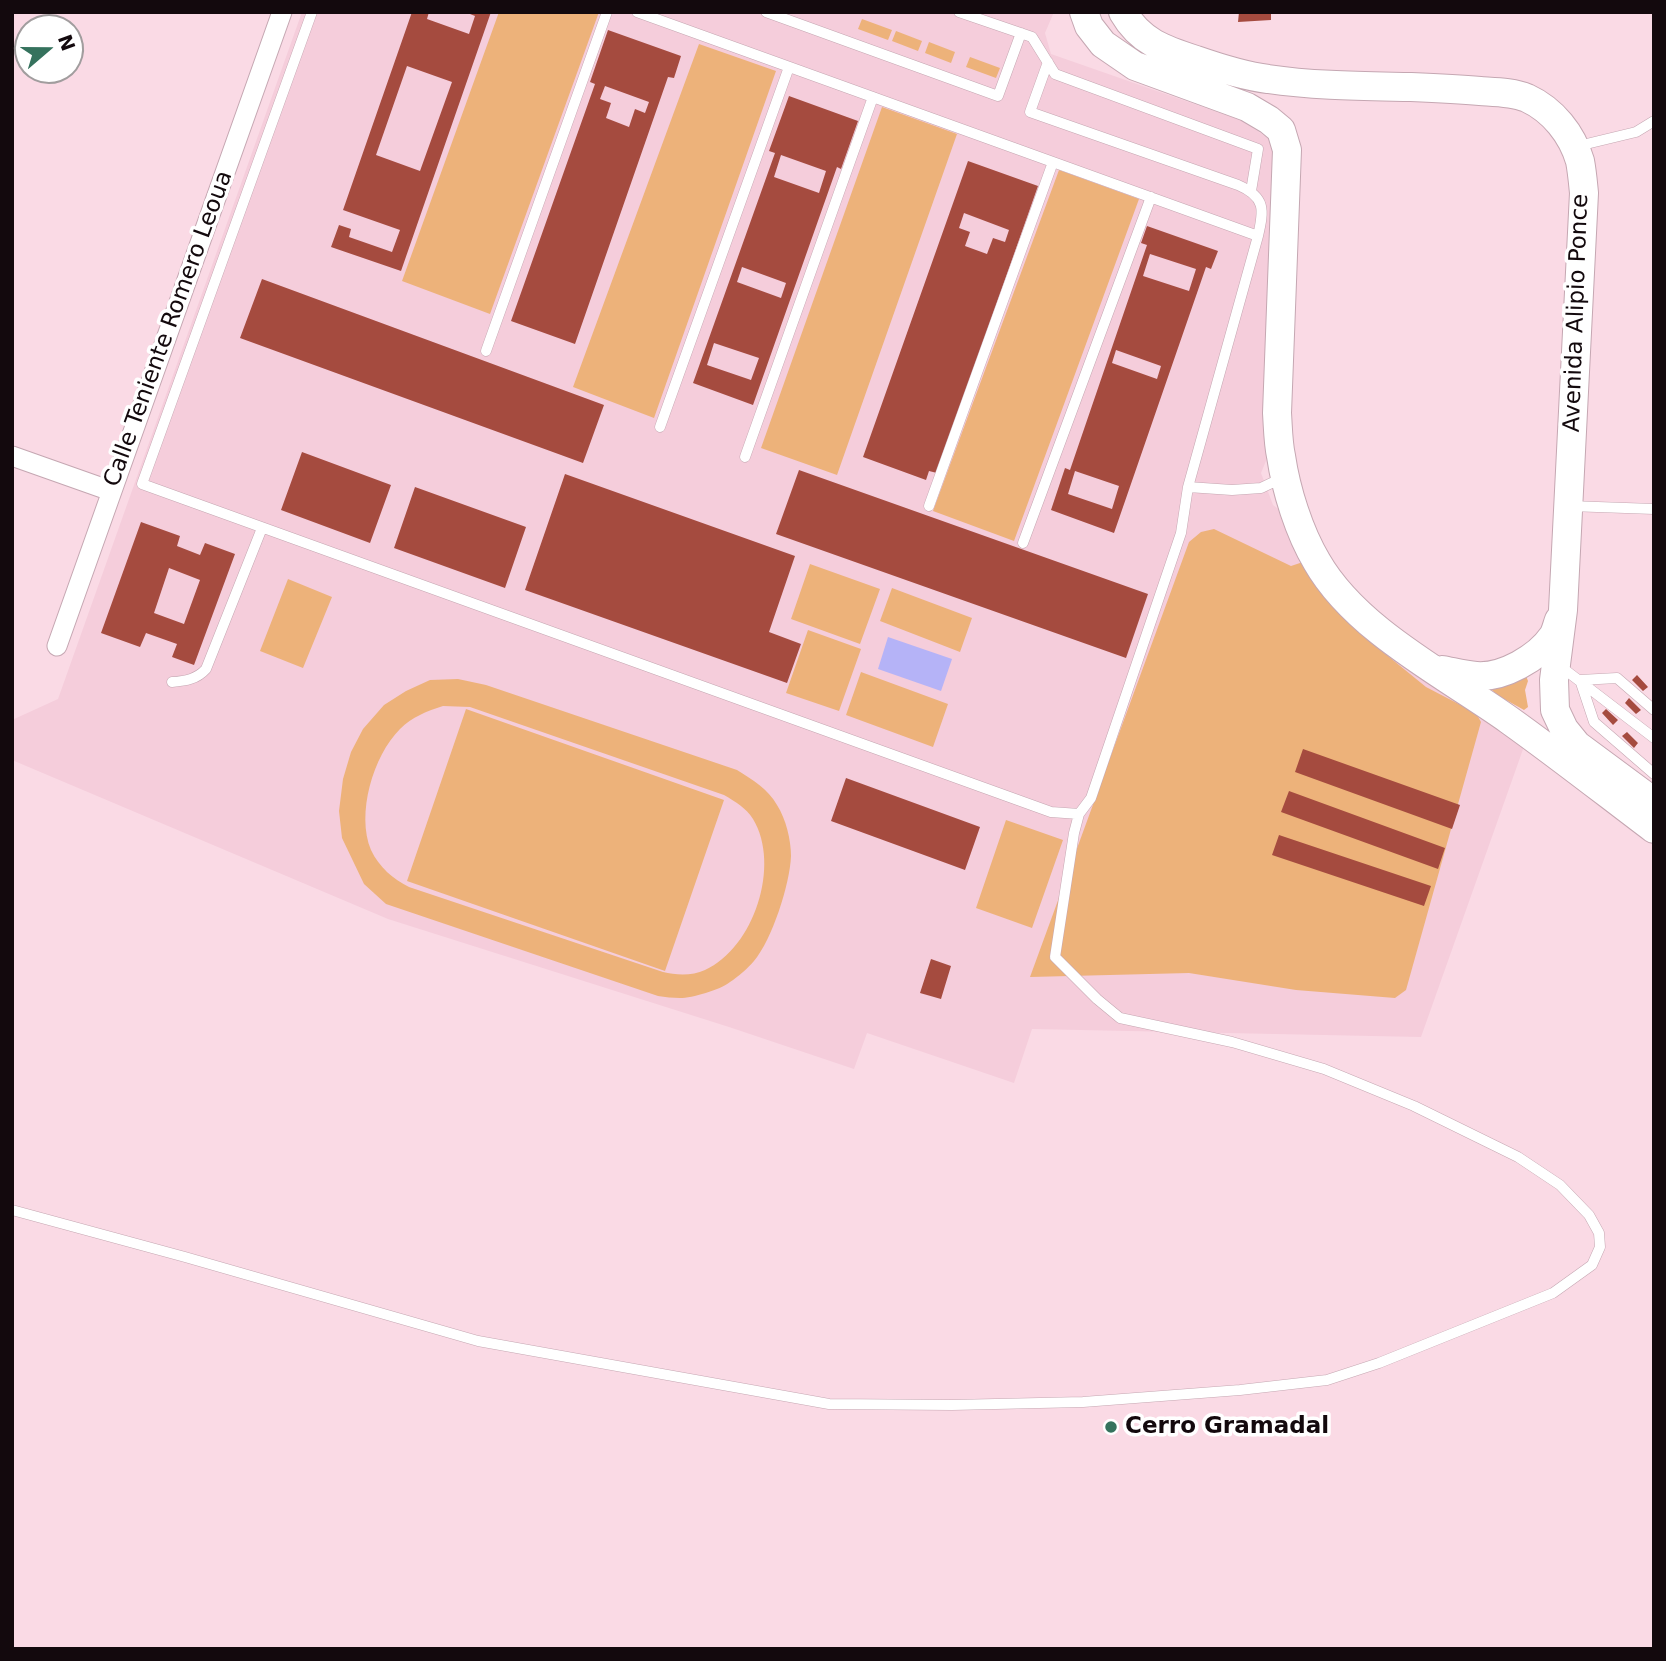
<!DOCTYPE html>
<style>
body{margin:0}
#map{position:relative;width:1666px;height:1661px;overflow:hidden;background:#fadae5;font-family:"DejaVu Sans",sans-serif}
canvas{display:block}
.frame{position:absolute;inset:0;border:14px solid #13090d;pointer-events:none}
.north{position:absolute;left:14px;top:14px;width:70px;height:70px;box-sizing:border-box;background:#fff;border:2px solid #a19d9e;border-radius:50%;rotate:70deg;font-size:19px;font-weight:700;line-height:28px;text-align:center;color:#13090d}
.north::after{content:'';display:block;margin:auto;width:24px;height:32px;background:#35725d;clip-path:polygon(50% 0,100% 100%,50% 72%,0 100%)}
</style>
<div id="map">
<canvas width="1666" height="1661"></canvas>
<div class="frame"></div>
<div class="north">N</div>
</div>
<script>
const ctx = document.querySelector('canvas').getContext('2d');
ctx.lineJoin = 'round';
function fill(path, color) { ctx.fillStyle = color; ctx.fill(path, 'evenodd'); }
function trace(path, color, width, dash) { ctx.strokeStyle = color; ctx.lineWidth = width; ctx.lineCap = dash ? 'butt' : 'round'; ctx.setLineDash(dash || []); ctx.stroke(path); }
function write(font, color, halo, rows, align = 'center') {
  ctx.font = font + ' "DejaVu Sans",sans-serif'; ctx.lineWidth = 7; ctx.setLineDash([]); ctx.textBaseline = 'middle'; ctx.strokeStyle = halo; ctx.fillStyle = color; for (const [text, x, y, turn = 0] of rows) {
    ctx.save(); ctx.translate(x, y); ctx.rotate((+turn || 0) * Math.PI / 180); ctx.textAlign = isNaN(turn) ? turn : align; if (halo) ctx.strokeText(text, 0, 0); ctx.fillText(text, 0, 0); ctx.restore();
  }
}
fill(new Path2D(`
 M 302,12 L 1054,12 L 1045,33 L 1051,54 L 1243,121 L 1278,145 L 1270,451 L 1261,473 L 1273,505 L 1289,517 L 1320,583 L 1527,738 L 1421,1037 L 1032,1029 L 1014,1083 L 867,1033 L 854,1069 L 729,1027 L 388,919 L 12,760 L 12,720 L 58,699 Z`), '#f5cddb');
fill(new Path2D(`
 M 499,12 L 599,12 L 490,314 L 402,281 Z
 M 862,19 L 892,30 L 888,40 L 858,29 Z
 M 896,31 L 922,41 L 918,51 L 892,41 Z
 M 929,42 L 955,52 L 951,63 L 925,53 Z
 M 699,44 L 776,71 L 654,418 L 573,387 Z
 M 970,57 L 1000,68 L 996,78 L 966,67 Z
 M 882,107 L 957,134 L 837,475 L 761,448 Z
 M 1059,170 L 1139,199 L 1014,541 L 933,511 Z
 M 1214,529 L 1291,566 L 1303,562 L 1321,592 L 1356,630 L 1426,687 L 1476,713 L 1481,722 L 1406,990 L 1395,998 L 1296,990 L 1189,973 L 1030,977 L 1189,542 L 1201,532 Z
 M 810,564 L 880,589 L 860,644 L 791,619 Z
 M 288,579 L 332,597 L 303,668 L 260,651 Z
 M 892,588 L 972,618 L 960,652 L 880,621 Z
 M 808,630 L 861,649 L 839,711 L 786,693 Z
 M 861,672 L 948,704 L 933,747 L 846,715 Z
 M 1526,676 L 1528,681 L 1525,690 L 1528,707 L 1524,710 L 1497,695 L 1490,688 Z
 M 458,679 L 486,685 L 737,770 C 753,780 768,789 777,805 C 786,819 791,840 791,856 C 790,884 772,940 754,961 C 748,968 738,977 730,982 C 720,990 692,998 680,998 C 673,998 665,997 658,996 L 386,904 L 364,884 L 342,838 L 339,811 L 343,779 L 351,752 L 363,729 L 384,705 L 406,691 L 430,680 ZM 443,706 L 470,707 L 724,795 C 736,802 746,808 753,819 C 781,865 754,948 705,970 C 692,976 676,975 663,972 L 409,887 C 393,879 379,867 371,850 C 356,814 373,756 400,729 C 412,717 427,711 443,706 Z
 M 466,709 L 724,800 L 665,971 L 407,881 Z
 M 1006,820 L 1063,840 L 1032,928 L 976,908 Z`), '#edb27a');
fill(new Path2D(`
 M 888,637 L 952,659 L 941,691 L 878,669 Z`), '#b5b3f7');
fill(new Path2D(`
 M 412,12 L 429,12 L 427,19 L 469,34 L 475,16 L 465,12 L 491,12 L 401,271 L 331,247 L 339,225 L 351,229 L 349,237 L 392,252 L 400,230 L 343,210 ZM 407,66 L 452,82 L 420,171 L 376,155 Z
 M 1239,12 L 1271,12 L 1271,20 L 1238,22 Z
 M 608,30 L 681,56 L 674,78 L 668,77 L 575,344 L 511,321 L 595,84 L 590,82 ZM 605,86 L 649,102 L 645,113 L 635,109 L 629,127 L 606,118 L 611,103 L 600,99 Z
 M 789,96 L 858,121 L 841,169 L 837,167 L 753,405 L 693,383 L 775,153 L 769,151 ZM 781,155 L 826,171 L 819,193 L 774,177 ZM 742,267 L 786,283 L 781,298 L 737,282 ZM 714,343 L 759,358 L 751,380 L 707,365 Z
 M 968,161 L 1038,186 L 937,473 L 929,471 L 926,480 L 863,457 ZM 964,213 L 1009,230 L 1005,242 L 993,238 L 987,254 L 965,246 L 970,232 L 959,228 Z
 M 1147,226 L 1218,251 L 1211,269 L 1206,267 L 1114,533 L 1051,510 L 1065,468 L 1070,470 L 1147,245 L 1141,243 ZM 1150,254 L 1196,269 L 1189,291 L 1143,276 ZM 1116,350 L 1161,366 L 1157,379 L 1112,363 ZM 1075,471 L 1119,486 L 1112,509 L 1068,494 Z
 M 262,279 L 604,405 L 583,463 L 240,338 Z
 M 302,452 L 391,485 L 370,543 L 281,510 Z
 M 799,470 L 1148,594 L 1126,658 L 776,534 Z
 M 565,474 L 795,556 L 769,632 L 801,644 L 787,683 L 525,590 Z
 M 415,487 L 526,527 L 505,588 L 394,548 Z
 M 141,522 L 180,536 L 177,546 L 200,555 L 205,543 L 235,554 L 194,665 L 172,657 L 177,644 L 146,633 L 140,647 L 101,633 ZM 169,568 L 200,580 L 184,624 L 154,613 Z
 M 1637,675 L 1648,687 L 1643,691 L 1632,680 Z
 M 1629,698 L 1641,710 L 1636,714 L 1625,703 Z
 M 1606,709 L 1618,720 L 1613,725 L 1602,713 Z
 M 1627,732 L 1638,743 L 1634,748 L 1622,736 Z
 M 1303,749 L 1460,805 L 1452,829 L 1295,772 Z
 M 846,778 L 980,827 L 965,870 L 831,821 Z
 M 1289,791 L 1445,848 L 1438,869 L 1281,812 Z
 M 1279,835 L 1431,886 L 1424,906 L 1272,855 Z
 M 931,959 L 951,966 L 941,999 L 920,993 Z`), '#a54b3f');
const lane = new Path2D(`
 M 312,12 L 142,484 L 1051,812 L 1079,814
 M 637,12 L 1258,236
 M 766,12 L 998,96 L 1021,33
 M 959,12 L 1032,37 L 1055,74 L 1258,149 L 1251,191
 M 1048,62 L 1030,112 L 1238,185 C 1266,197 1264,210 1258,236 L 1188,487
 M 1578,146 L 1636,132 L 1654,121
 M 486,351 L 607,12
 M 660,427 L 789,67
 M 745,457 L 873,97
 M 929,506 L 1053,162
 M 1569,506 L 1654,509
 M 1023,543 L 1151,197
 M 1560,666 L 1654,738
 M 172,682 C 186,681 197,679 206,669 L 262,528
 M 1654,710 L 1617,678 L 1580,680 L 1594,722 L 1654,774
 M 12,1210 L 185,1257 L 478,1341 L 829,1404 L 952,1405 L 1083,1402 L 1240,1390 L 1327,1380 L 1379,1363 L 1553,1293 L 1592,1265 L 1600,1247 L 1599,1233 L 1589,1215 L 1560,1185 L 1518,1157 L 1414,1106 L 1324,1069 L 1232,1042 L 1120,1018 L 1097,999 L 1055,957 L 1074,833 L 1079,814 L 1091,798 L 1181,533 L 1188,487 L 1232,490 L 1261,488 L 1282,478`);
const street = new Path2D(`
 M 12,456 L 111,491
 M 57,646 L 282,12`);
const secondary = new Path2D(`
 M 1084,12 L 1089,26 L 1103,44 L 1135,66 L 1247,107 L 1269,120 L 1281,130 L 1287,150 L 1277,413 C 1278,427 1278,442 1281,456 C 1286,490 1299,532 1317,562 C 1356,630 1446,675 1509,720 C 1558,755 1605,792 1654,829
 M 1123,12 C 1140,42 1165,50 1196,60 C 1219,68 1244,76 1268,79 C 1315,86 1363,86 1411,87 C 1434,88 1457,89 1480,91 C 1495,92 1513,92 1527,98 C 1553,110 1572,134 1580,161 C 1582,171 1583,183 1584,193 L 1563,610 L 1554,680 L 1555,710 L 1564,729 L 1577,745 L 1654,802
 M 1442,670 C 1453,672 1465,675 1476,676 C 1503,678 1538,658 1553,636 C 1556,631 1557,625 1559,620`);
trace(lane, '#c5a7b2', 11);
trace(street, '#c5a7b2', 21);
trace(secondary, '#c5a7b2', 30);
trace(lane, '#fff', 10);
trace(street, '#fff', 19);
trace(secondary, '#fff', 28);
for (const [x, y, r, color] of [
 [1111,1427,7,"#35725d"]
]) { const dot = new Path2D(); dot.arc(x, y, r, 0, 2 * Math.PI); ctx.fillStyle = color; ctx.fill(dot); trace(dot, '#fff', 2.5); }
write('23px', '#13090d', '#fff', [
 ["Avenida Alipio Ponce",1577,313,-88],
 ["Calle Teniente Romero Leoua",169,329,-70]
]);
write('bold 23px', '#13090d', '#fff', [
 ["Cerro Gramadal",1125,1427]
], 'left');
</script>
